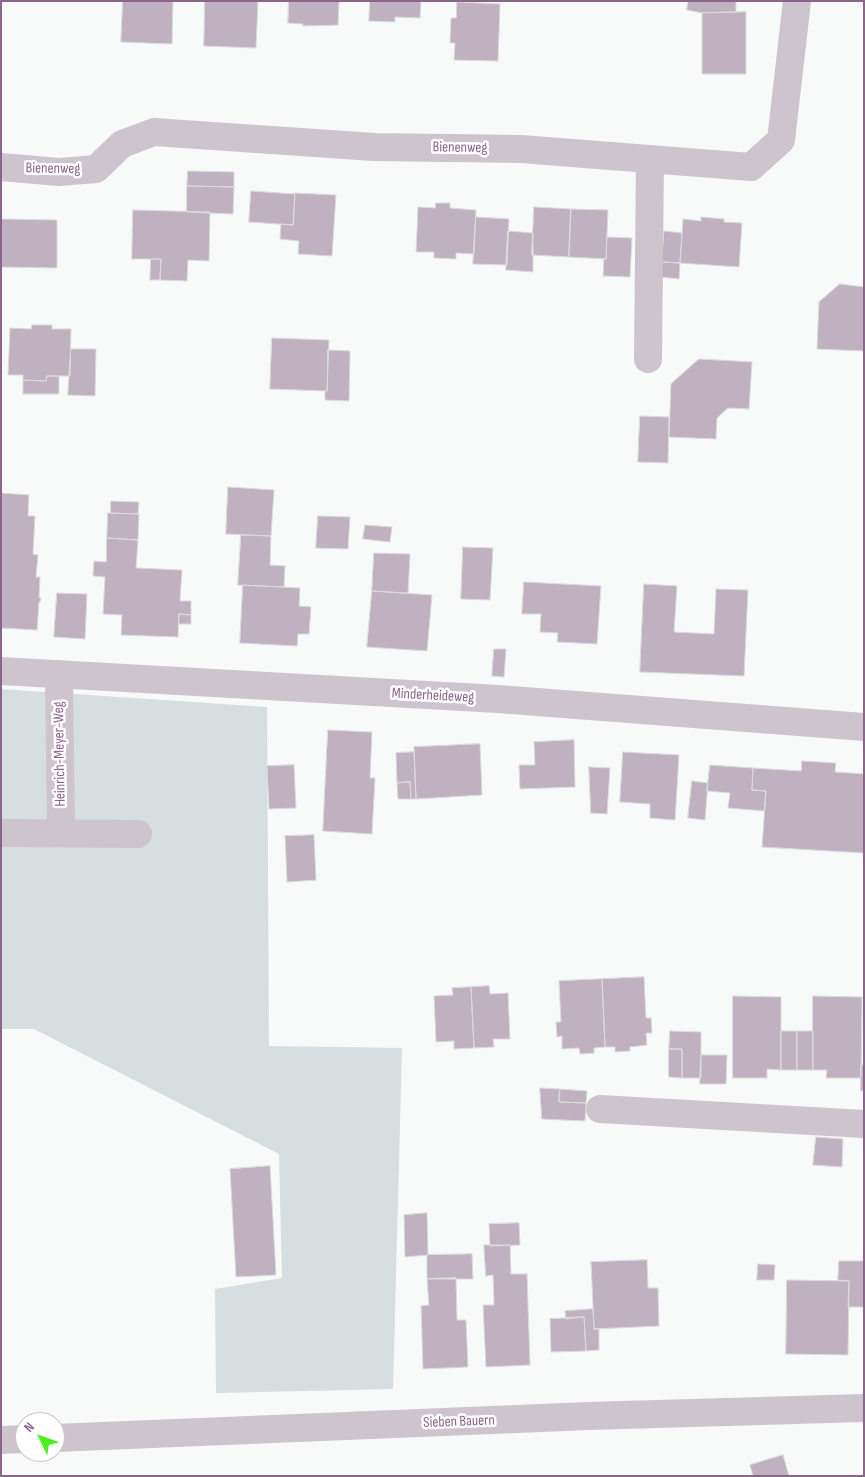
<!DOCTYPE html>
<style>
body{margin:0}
#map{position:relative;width:865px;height:1477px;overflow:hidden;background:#f7faf8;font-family:"Sofia Sans Condensed",sans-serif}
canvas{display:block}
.frame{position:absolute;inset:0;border:2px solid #8a668a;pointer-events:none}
.north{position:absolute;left:15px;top:1412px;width:50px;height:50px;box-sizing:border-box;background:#fff;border:1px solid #d0c2d0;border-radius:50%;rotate:312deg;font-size:14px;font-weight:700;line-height:20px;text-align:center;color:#8a668a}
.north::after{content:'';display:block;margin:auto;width:18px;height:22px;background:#4eef22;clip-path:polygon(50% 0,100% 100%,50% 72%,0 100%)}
</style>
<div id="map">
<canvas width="865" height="1477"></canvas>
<div class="frame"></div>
<div class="north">N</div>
</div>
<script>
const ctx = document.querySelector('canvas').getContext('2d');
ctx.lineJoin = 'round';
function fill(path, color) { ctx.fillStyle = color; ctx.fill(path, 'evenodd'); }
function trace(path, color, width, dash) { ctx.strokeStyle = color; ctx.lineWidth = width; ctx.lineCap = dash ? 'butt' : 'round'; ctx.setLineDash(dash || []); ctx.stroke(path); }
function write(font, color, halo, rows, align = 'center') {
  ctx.font = font + ' "Sofia Sans Condensed",sans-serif'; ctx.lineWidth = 5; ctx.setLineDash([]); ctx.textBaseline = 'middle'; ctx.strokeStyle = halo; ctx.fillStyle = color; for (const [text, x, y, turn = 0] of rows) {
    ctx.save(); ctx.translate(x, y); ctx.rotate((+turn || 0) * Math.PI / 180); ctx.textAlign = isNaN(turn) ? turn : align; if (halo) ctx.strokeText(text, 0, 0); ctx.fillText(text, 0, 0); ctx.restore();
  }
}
fill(new Path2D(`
 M 1,689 L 267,707 L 269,1046 L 402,1048 L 393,1389 L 216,1393 L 215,1289 L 282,1278 L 279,1154 L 34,1029 L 1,1029 Z`), '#d6dee0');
const building = new Path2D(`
 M 123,1 L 173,1 L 172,44 L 121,42 Z
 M 205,1 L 258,1 L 256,48 L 204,46 Z
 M 289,1 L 339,1 L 338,25 L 303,26 L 303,24 L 288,23 Z
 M 370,1 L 421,1 L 420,18 L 395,17 L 395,22 L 369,21 Z
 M 688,1 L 736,1 L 736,12 L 702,13 L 687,10 Z
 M 457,2 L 500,4 L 498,61 L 454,60 L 455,43 L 450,43 L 451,18 L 456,18 Z
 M 746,12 L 746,74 L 702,74 L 702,13 Z
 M 188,171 L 234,172 L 234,187 L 187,186 Z
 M 187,186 L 234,187 L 233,214 L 187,212 Z
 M 251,191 L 295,194 L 293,225 L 249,222 Z
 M 295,193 L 336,195 L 332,256 L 298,254 L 299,241 L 280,239 L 281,224 L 293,225 Z
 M 436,203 L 450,203 L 450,208 L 476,210 L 474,254 L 456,253 L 456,259 L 434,258 L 434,252 L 416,252 L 418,207 L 435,208 Z
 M 534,207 L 571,209 L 569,257 L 532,255 Z
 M 571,209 L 608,210 L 606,259 L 569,257 Z
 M 133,210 L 210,212 L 209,261 L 188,260 L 187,281 L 160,280 L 161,259 L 132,259 Z
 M 476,217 L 509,219 L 507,265 L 473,264 Z
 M 701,217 L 724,219 L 724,222 L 742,223 L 739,267 L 680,263 L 683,219 L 701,221 Z
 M 1,219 L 57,220 L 57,268 L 1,267 Z
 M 508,231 L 533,233 L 533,272 L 506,270 Z
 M 664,231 L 682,233 L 680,263 L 662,262 Z
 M 607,237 L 632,238 L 630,277 L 603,276 L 604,258 L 606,259 Z
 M 151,259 L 161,259 L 160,280 L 150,280 Z
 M 662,262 L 680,263 L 679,279 L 661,277 Z
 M 840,284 L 864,287 L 864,351 L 817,349 L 819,302 Z
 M 32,325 L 52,325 L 52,329 L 71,329 L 70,376 L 47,376 L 46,381 L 23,380 L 23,375 L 8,375 L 10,328 L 31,329 Z
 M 272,338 L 329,340 L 327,391 L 270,389 Z
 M 71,349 L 96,349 L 95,396 L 68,395 Z
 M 328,350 L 350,351 L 349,401 L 325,400 L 325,391 L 327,391 Z
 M 699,359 L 752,362 L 749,409 L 728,408 L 717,418 L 716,439 L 669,437 L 671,384 Z
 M 47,376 L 59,376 L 59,394 L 23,394 L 23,380 L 46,381 Z
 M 640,416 L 669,417 L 668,463 L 638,462 Z
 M 228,487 L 274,490 L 271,536 L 226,534 Z
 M 1,493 L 29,495 L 28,516 L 35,516 L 33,554 L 38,555 L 36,577 L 40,577 L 39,598 L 41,598 L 40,602 L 39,602 L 37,630 L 1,628 Z
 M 111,501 L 139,502 L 138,514 L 111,513 Z
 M 108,513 L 139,514 L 138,540 L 107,538 Z
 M 318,516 L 350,517 L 348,549 L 316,548 Z
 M 365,525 L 392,527 L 390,542 L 363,539 Z
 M 241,535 L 271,536 L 270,565 L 285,566 L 284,587 L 238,585 Z
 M 107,538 L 138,540 L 136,568 L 182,570 L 180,601 L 191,601 L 191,615 L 179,614 L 178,637 L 121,635 L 122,615 L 103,614 L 105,577 L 93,576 L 94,561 L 106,562 Z
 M 463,547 L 493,548 L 490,600 L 461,599 Z
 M 374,553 L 410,554 L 408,593 L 372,591 Z
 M 524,582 L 601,586 L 597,644 L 557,642 L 558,633 L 540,632 L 541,614 L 522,614 Z
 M 644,584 L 677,586 L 674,632 L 714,634 L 716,589 L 748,590 L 744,676 L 640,672 Z
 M 243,585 L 300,588 L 299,606 L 311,607 L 309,634 L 298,634 L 297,646 L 240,643 Z
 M 372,591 L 432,595 L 427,651 L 367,647 Z
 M 57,593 L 87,594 L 85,639 L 54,637 Z
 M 179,614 L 191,615 L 191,624 L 179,624 Z
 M 494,649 L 506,649 L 504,677 L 492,676 Z
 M 328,730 L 372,732 L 370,778 L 375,778 L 372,834 L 323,831 Z
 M 574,740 L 575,787 L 520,789 L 519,765 L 535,765 L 534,742 Z
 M 480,744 L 482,795 L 416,799 L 414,747 Z
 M 414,752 L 416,799 L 411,799 L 410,782 L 397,783 L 396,753 Z
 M 623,752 L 679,755 L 675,820 L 650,818 L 650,804 L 620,802 Z
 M 802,761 L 836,763 L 835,772 L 864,774 L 864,853 L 762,847 L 766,791 L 752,790 L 753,768 L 801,771 Z
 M 294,765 L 296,808 L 269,809 L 267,766 Z
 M 710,765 L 753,768 L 752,790 L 766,791 L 764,811 L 728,808 L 730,793 L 707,791 Z
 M 589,767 L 610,768 L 607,814 L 591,813 Z
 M 692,781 L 708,783 L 705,820 L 688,818 Z
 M 410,782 L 411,799 L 398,799 L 397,783 Z
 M 314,835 L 316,880 L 287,882 L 285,836 Z
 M 644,977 L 646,1018 L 651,1018 L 652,1033 L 646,1033 L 647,1045 L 630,1047 L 630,1051 L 615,1052 L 615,1047 L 605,1047 L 602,979 Z
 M 602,979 L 605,1047 L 594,1048 L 594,1053 L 580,1054 L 579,1048 L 562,1049 L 562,1036 L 557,1037 L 556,1022 L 561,1022 L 559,981 Z
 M 489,986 L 490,994 L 508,993 L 510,1039 L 493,1039 L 494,1047 L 474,1048 L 471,987 Z
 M 471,987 L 474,1048 L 454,1049 L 454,1041 L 436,1042 L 434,996 L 453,995 L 452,988 Z
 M 733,996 L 781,997 L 781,1070 L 767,1069 L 767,1078 L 733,1078 Z
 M 813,996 L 862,997 L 861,1078 L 826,1078 L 827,1070 L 813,1070 Z
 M 670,1031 L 701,1032 L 701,1078 L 682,1078 L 682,1049 L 669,1049 Z
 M 781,1031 L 797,1031 L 797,1070 L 781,1070 Z
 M 797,1031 L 813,1031 L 813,1070 L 797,1070 Z
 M 669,1049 L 682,1049 L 682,1078 L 669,1077 Z
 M 701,1055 L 727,1055 L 726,1084 L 700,1084 Z
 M 861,1065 L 864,1065 L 864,1091 L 861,1091 Z
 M 540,1088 L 560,1089 L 559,1102 L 586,1103 L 585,1121 L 542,1119 Z
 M 560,1089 L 587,1091 L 586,1103 L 559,1102 Z
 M 816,1137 L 843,1139 L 842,1167 L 813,1165 Z
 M 270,1166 L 276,1275 L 236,1277 L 230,1169 Z
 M 427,1213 L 428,1255 L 405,1257 L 404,1215 Z
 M 519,1223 L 520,1245 L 490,1246 L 489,1224 Z
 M 484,1245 L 510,1245 L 511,1274 L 527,1274 L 530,1365 L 486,1367 L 483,1305 L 494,1305 L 493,1275 L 486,1276 Z
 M 472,1254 L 473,1279 L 427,1279 L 427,1255 Z
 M 647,1260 L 648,1288 L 658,1288 L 659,1326 L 594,1329 L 591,1262 Z
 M 839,1261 L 864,1261 L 864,1307 L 848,1307 L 849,1281 L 838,1280 Z
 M 758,1264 L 775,1265 L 774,1280 L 757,1280 Z
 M 456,1278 L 457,1320 L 466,1320 L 468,1367 L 423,1369 L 421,1306 L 429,1305 L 427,1279 Z
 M 787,1280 L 849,1281 L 848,1355 L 786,1354 Z
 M 593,1309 L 594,1329 L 599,1329 L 599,1350 L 586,1351 L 584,1317 L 566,1319 L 565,1311 Z
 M 584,1317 L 586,1351 L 551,1352 L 550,1319 Z
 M 783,1455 L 789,1476 L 753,1476 L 750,1465 Z`);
fill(building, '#bfb1c0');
trace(building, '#d9dbda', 1);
trace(new Path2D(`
 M 1,167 L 59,172 L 96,169 L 122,144 L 154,132 L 374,147 L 521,149 L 751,167 L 781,140 L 797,1
 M 648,359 L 650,159
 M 1,671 L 498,699 L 864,727
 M 59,674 L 61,833
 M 1,833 L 138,834
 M 600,1109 L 864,1124
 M 55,1438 L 589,1416 L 864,1408
 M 1,1440 L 25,1439`), '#cdc4cd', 28);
write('15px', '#8a668a', '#fff', [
 ["Bienenweg",460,148,1],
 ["Bienenweg",53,169,1],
 ["Minderheideweg",433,696,3],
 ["Heinrich-Meyer-Weg",60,754,-91],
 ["Sieben Bauern",459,1422,-2]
]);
</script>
